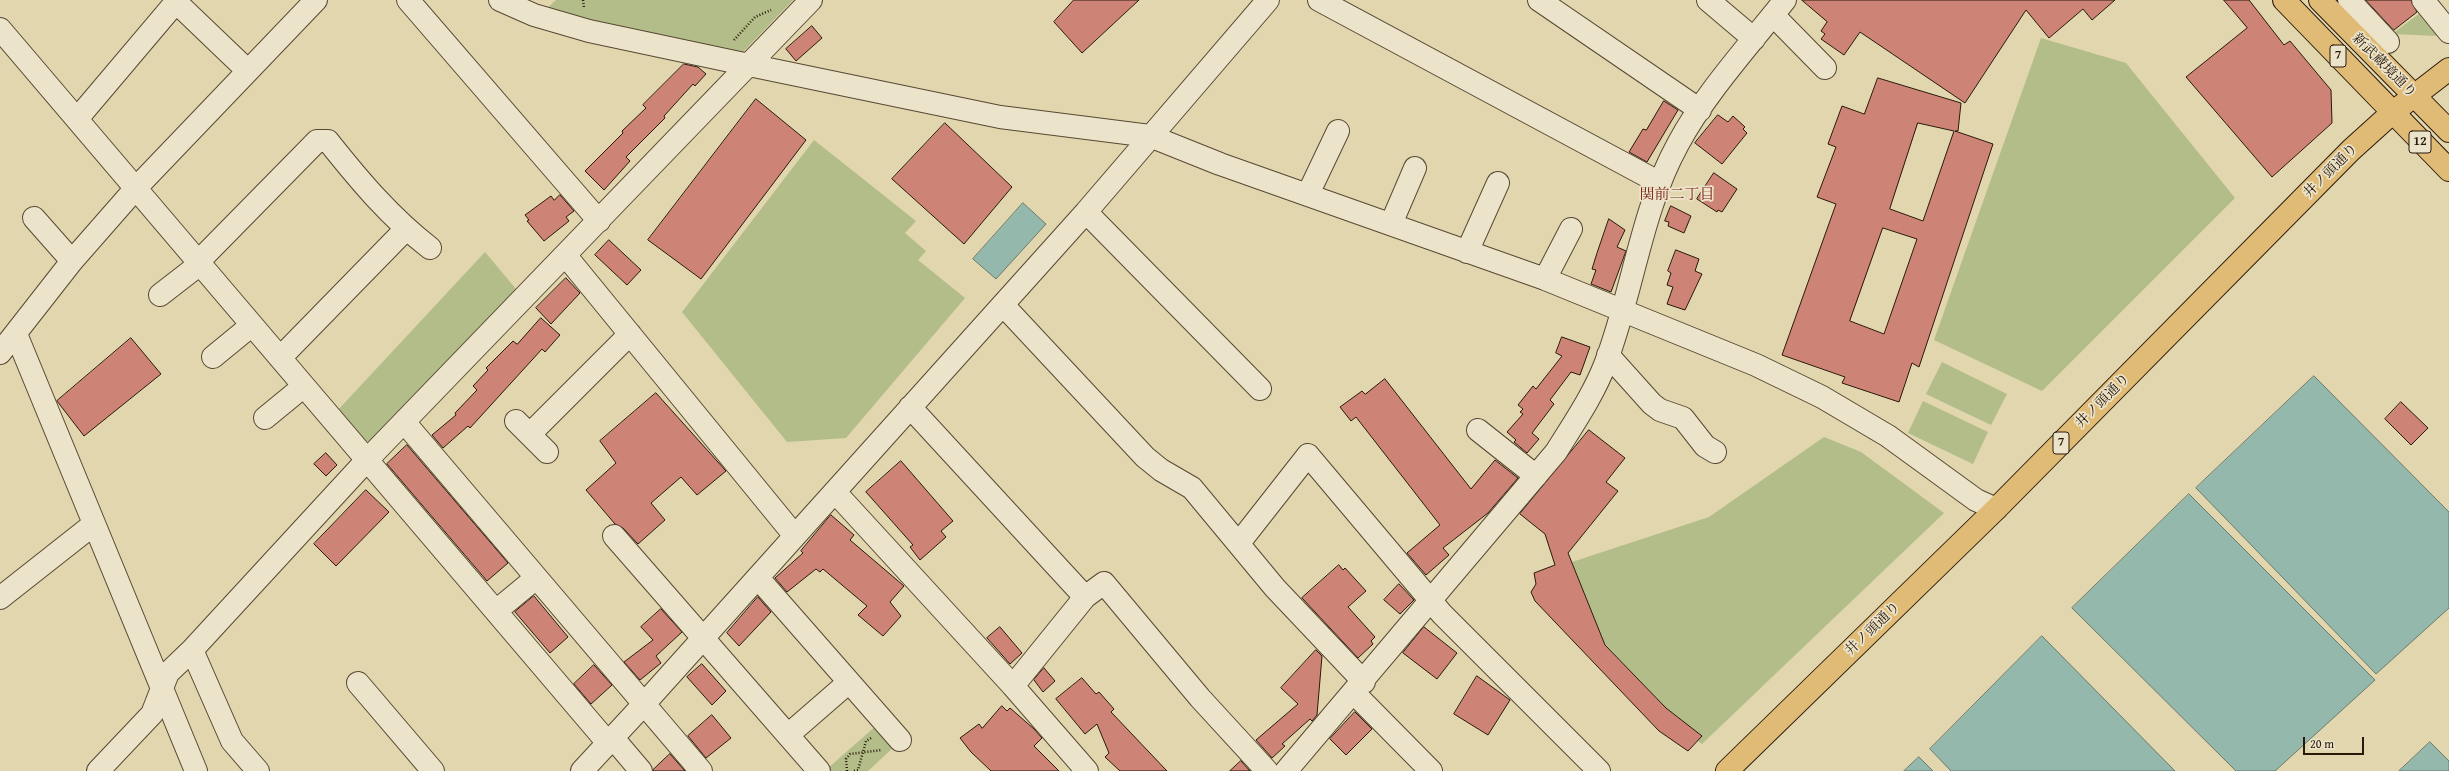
<!DOCTYPE html>
<meta charset="utf-8">
<style>
body{margin:0}
#map{position:relative;width:2449px;height:771px;overflow:hidden;background:#e1d6ad;font-family:"Gentium Book Plus",serif}
canvas{display:block}
.scale{position:absolute;left:2303px;top:737px;width:61px;height:18px;box-sizing:border-box;border:2px solid #2a190b;border-top:0;padding-left:5px;font-size:12px;line-height:14px;white-space:nowrap;color:#2a190b;-webkit-text-stroke:3px #ece4ca;paint-order:stroke}
</style>
<div id="map">
<canvas width="2449" height="771"></canvas>
<div class="scale">20 m</div>
</div>
<script>
const ctx = document.querySelector('canvas').getContext('2d');
ctx.lineJoin = 'round';
function fill(path, color) { ctx.fillStyle = color; ctx.fill(path, 'evenodd'); }
function trace(path, color, width, dash) { ctx.strokeStyle = color; ctx.lineWidth = width; ctx.lineCap = dash ? 'butt' : 'round'; ctx.setLineDash(dash || []); ctx.stroke(path); }
function write(font, color, halo, rows, align = 'center') {
  ctx.font = font + ' "Gentium Book Plus","Noto Serif JP",serif'; ctx.lineWidth = 3.5; ctx.setLineDash([]); ctx.textBaseline = 'middle'; ctx.strokeStyle = halo; ctx.fillStyle = color; for (const [text, x, y, turn = 0] of rows) {
    ctx.save(); ctx.translate(x, y); ctx.rotate((+turn || 0) * Math.PI / 180); ctx.textAlign = isNaN(turn) ? turn : align; if (halo) ctx.strokeText(text, 0, 0); ctx.fillText(text, 0, 0); ctx.restore();
  }
}
fill(new Path2D(`
 M 556,0 L 793,0 L 739,56 L 543,12 Z
 M 2420,13 L 2439,36 L 2392,34 Z
 M 2041,38 L 2126,63 L 2235,198 L 2042,391 L 1934,340 Z
 M 814,140 L 916,221 L 905,233 L 926,251 L 918,260 L 965,298 L 846,438 L 787,442 L 682,312 Z
 M 485,252 L 516,289 L 372,441 L 363,441 L 337,411 Z
 M 1942,362 L 2007,394 L 1991,425 L 1926,394 Z
 M 1923,401 L 1988,432 L 1973,464 L 1908,433 Z
 M 1824,437 L 1861,452 L 1944,513 L 1702,744 L 1698,741 L 1701,736 L 1666,708 L 1605,645 L 1572,562 L 1709,517 Z
 M 877,725 L 896,745 L 868,771 L 829,771 L 827,769 Z`), '#b3bd89');
const water = new Path2D(`
 M 1023,203 L 1046,224 L 996,279 L 973,259 Z
 M 2314,376 L 2449,512 L 2449,608 L 2376,674 L 2196,488 Z
 M 2189,494 L 2375,680 L 2275,771 L 2236,771 L 2072,608 Z
 M 2042,636 L 2175,771 L 1951,771 L 1930,749 Z
 M 2430,742 L 2449,761 L 2449,771 L 2399,771 Z
 M 1919,757 L 1933,771 L 1904,771 Z`);
fill(water, '#94b9ac');
trace(water, '#6a796c', 1);
const building = new Path2D(`
 M 1074,0 L 1139,0 L 1082,53 L 1054,22 Z
 M 1802,0 L 2115,0 L 2092,20 L 2083,9 L 2049,38 L 2026,10 L 1965,103 L 1860,32 L 1844,55 L 1821,39 L 1825,34 L 1821,31 L 1827,22 Z
 M 2224,0 L 2249,0 L 2284,45 L 2290,41 L 2331,90 L 2332,123 L 2272,177 L 2186,77 L 2247,28 Z
 M 2366,0 L 2411,0 L 2417,12 L 2394,30 Z
 M 812,26 L 822,38 L 796,61 L 786,49 Z
 M 684,64 L 698,67 L 706,74 L 695,86 L 693,84 L 664,116 L 665,118 L 626,157 L 630,161 L 604,190 L 585,171 L 623,133 L 622,131 L 646,108 L 643,105 Z
 M 1878,78 L 1961,103 L 1958,131 L 1955,131 L 1993,144 L 1919,367 L 1912,363 L 1899,402 L 1842,383 L 1845,377 L 1782,355 L 1836,204 L 1817,197 L 1836,147 L 1828,144 L 1842,106 L 1864,114 ZM 1918,123 L 1954,131 L 1923,221 L 1890,209 ZM 1883,228 L 1917,239 L 1884,334 L 1850,321 Z
 M 756,99 L 806,140 L 701,279 L 648,240 Z
 M 1664,101 L 1678,110 L 1647,162 L 1629,152 L 1643,129 L 1646,130 Z
 M 1718,115 L 1728,122 L 1733,116 L 1745,127 L 1743,129 L 1747,133 L 1722,164 L 1695,143 Z
 M 945,123 L 1012,187 L 964,244 L 892,179 Z
 M 1714,173 L 1737,189 L 1722,212 L 1718,210 L 1717,212 L 1697,199 Z
 M 560,195 L 574,211 L 566,217 L 569,221 L 544,241 L 527,221 L 529,220 L 525,215 L 551,196 L 554,200 Z
 M 1671,206 L 1691,216 L 1684,233 L 1668,226 L 1669,222 L 1665,221 Z
 M 1609,219 L 1625,230 L 1617,247 L 1626,251 L 1611,292 L 1591,284 L 1596,270 L 1592,269 L 1597,253 Z
 M 609,240 L 641,270 L 627,285 L 595,255 Z
 M 1676,250 L 1699,259 L 1695,271 L 1702,274 L 1685,310 L 1667,304 L 1673,287 L 1667,285 L 1671,273 L 1668,271 Z
 M 566,278 L 580,293 L 551,324 L 536,308 Z
 M 541,318 L 560,335 L 545,352 L 542,349 L 470,428 L 468,426 L 443,448 L 432,435 L 456,415 L 455,413 L 477,390 L 473,386 L 488,370 L 486,368 L 513,341 L 517,344 Z
 M 1562,337 L 1590,347 L 1580,375 L 1571,372 L 1550,400 L 1554,404 L 1532,433 L 1539,439 L 1527,453 L 1514,442 L 1516,440 L 1507,432 L 1523,414 L 1520,412 L 1523,409 L 1518,405 L 1533,386 L 1536,389 L 1562,356 L 1556,353 Z
 M 131,338 L 161,374 L 84,436 L 57,401 Z
 M 1385,379 L 1471,489 L 1495,460 L 1518,478 L 1488,513 L 1443,548 L 1449,555 L 1426,575 L 1407,553 L 1440,525 L 1356,417 L 1351,421 L 1340,407 L 1362,391 L 1365,394 Z
 M 656,393 L 726,471 L 697,495 L 681,477 L 651,503 L 665,520 L 638,544 L 623,528 L 615,524 L 586,490 L 616,463 L 600,441 Z
 M 2401,402 L 2428,428 L 2411,445 L 2385,419 Z
 M 1589,430 L 1625,458 L 1606,482 L 1618,491 L 1568,553 L 1605,645 L 1666,708 L 1702,736 L 1688,751 L 1659,731 L 1535,601 L 1531,592 L 1536,584 L 1534,573 L 1555,565 L 1545,534 L 1520,514 Z
 M 407,445 L 508,563 L 487,581 L 387,464 Z
 M 326,453 L 337,465 L 326,476 L 314,464 Z
 M 901,461 L 953,521 L 941,531 L 946,537 L 920,560 L 910,547 L 913,545 L 866,492 Z
 M 366,490 L 389,512 L 336,566 L 314,544 Z
 M 831,515 L 854,535 L 850,540 L 904,586 L 890,602 L 901,616 L 883,636 L 858,615 L 867,606 L 823,569 L 820,572 L 816,569 L 787,592 L 775,578 L 803,553 L 801,551 Z
 M 1339,565 L 1343,570 L 1345,568 L 1366,591 L 1348,607 L 1375,637 L 1371,641 L 1373,644 L 1358,658 L 1302,598 Z
 M 1399,584 L 1414,600 L 1400,614 L 1384,600 Z
 M 534,596 L 568,637 L 550,653 L 515,612 Z
 M 758,597 L 771,612 L 739,646 L 727,633 Z
 M 661,609 L 682,632 L 656,656 L 661,663 L 640,680 L 624,662 L 653,640 L 641,627 Z
 M 1000,627 L 1022,653 L 1010,664 L 987,638 Z
 M 1424,627 L 1457,653 L 1437,679 L 1403,653 Z
 M 1316,650 L 1322,656 L 1317,715 L 1312,721 L 1310,719 L 1282,744 L 1285,746 L 1272,758 L 1256,740 L 1298,704 L 1281,688 Z
 M 702,664 L 726,691 L 712,705 L 687,677 Z
 M 594,665 L 612,685 L 591,704 L 574,684 Z
 M 1044,668 L 1055,681 L 1043,692 L 1034,680 Z
 M 1477,676 L 1510,700 L 1488,735 L 1454,714 Z
 M 1082,678 L 1096,694 L 1099,692 L 1114,709 L 1111,712 L 1167,771 L 1120,771 L 1105,757 L 1109,753 L 1097,724 L 1085,734 L 1056,699 Z
 M 1002,706 L 1007,711 L 1010,708 L 1034,729 L 1042,738 L 1034,746 L 1059,771 L 991,771 L 971,752 L 960,738 L 979,724 L 982,728 Z
 M 1355,712 L 1372,729 L 1346,755 L 1330,739 Z
 M 712,715 L 731,738 L 706,758 L 688,736 Z
 M 670,754 L 685,771 L 653,771 L 653,770 Z
 M 1241,761 L 1250,771 L 1230,771 Z`);
fill(building, '#cd8476');
trace(building, '#2a190b', 1);
const minor = new Path2D(`
 M 408,0 L 599,221
 M 500,0 L 534,15 L 589,31 L 749,65 L 1000,117 L 1150,136 L 1220,164 L 1545,279 L 1756,365 L 1822,397 L 1888,436 L 1976,500 L 1996,509
 M 1319,0 L 1660,183
 M 1539,0 L 1700,110
 M 1708,0 L 1754,39
 M 2349,0 L 2388,42
 M 2423,0 L 2449,32
 M 1773,15 L 1825,68
 M 0,29 L 608,743
 M 77,119 L 176,2 L 248,71
 M 1308,194 L 1338,131
 M 1086,212 L 1260,389
 M 34,218 L 72,261
 M 1391,224 L 1415,168
 M 1467,252 L 1498,183
 M 566,256 L 795,536
 M 198,262 L 317,141 L 328,141 C 359,180 390,217 430,248
 M 1545,279 L 1571,229
 M 160,295 L 200,264
 M 1003,305 L 1145,457 L 1161,470 L 1192,488 L 1275,588 L 1364,682
 M 16,334 L 196,771
 M 0,353 L 72,261 L 136,188 L 316,0
 M 1608,355 L 1652,404 L 1660,410 L 1683,418 L 1705,446 L 1715,452
 M 213,357 L 252,325
 M 280,358 L 406,229
 M 910,407 L 1085,597
 M 265,418 L 304,386
 M 516,421 L 547,452
 M 405,423 L 701,771
 M 1478,430 L 1536,476
 M 530,434 L 630,334
 M 835,492 L 1013,686 L 1087,771
 M 614,536 L 819,771
 M 1239,543 L 1308,455 L 1442,614 L 1599,771
 M 758,578 L 900,740
 M 0,598 L 94,524
 M 496,611 L 536,578
 M 192,650 L 232,741 L 258,771
 M 358,683 L 433,771
 M 1013,686 L 1085,597 L 1104,583 L 1200,698 L 1267,771
 M 1354,693 L 1431,771
 M 788,735 L 849,682
 M 613,738 L 641,771
 M 98,771 L 152,714 L 168,673 L 192,650 L 367,460 L 811,0
 M 582,771 L 644,704 L 1086,212 L 1268,0
 M 1286,771 L 1556,452 C 1574,423 1594,394 1606,362 C 1633,291 1641,211 1678,144 C 1704,95 1750,44 1785,0`);
const major = new Path2D(`
 M 2284,0 L 2449,170
 M 2320,0 L 2449,131
 M 1727,771 L 1996,509 L 2351,150 L 2392,113 L 2449,69`);
trace(minor, '#584834', 24);
trace(major, '#2a190b', 24);
trace(new Path2D(`
 M 583,0 L 584,8
 M 734,40 L 755,17 L 771,10
 M 847,771 L 846,759 L 850,754 L 882,750
 M 854,771 L 858,770 L 866,741 L 871,738`), '#2a190b', 2.5, [1, 2]);
trace(minor, '#ece4ca', 22);
trace(major, '#e0bb76', 22);
for (const [x, y, w] of [
 [2338,56,16],
 [2420,142,22],
 [2061,443,16]
]) { const box = new Path2D(); box.roundRect(x - w / 2, y - 11, w, 22, 3); ctx.fillStyle = '#ece4ca'; ctx.fill(box); trace(box, '#2a190b', 1); }
write('bold 13px', '#2a190b', null, [
 ["7",2338,56],
 ["12",2420,142],
 ["7",2061,443]
]);
write('14px', '#2a190b', '#ece4ca', [
 ["新武蔵境通り",2384,66,45],
 ["井ノ頭通り",2331,171,-45],
 ["井ノ頭通り",2103,401,-45],
 ["井ノ頭通り",1873,629,-44]
]);
write('15px', '#7a1f14', '#ece4ca', [
 ["関前二丁目",1677,195]
]);
</script>
